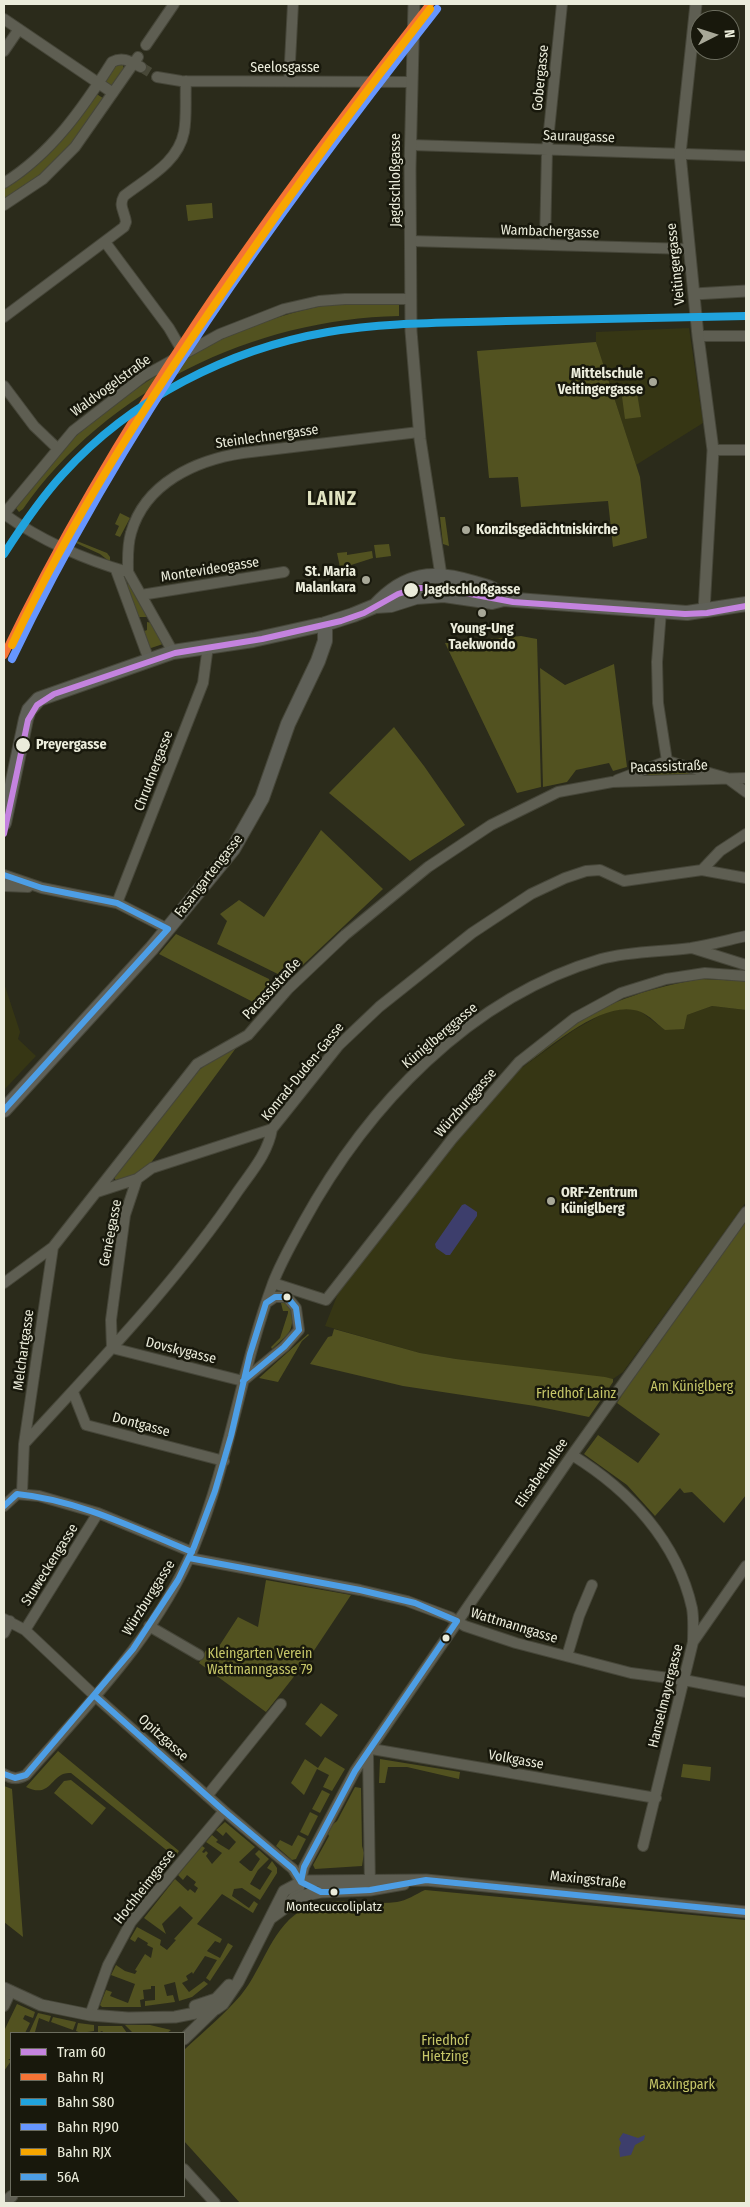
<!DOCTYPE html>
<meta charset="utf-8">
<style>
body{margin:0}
#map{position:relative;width:750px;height:2207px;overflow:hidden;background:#2b2b1b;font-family:"Fira Sans Condensed",sans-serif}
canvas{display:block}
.frame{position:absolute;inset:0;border:5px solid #ebecdb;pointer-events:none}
.legend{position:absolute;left:10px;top:2032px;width:175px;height:165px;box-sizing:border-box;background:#18180c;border:1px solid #6c6d5f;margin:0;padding:6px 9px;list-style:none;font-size:15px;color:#ebecdb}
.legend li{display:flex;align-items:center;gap:10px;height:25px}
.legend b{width:25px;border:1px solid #6c6d5f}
.north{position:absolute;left:690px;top:10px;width:50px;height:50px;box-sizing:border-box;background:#18180c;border:1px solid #6c6d5f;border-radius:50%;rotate:85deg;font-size:14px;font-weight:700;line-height:20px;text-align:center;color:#ebecdb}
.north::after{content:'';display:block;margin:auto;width:18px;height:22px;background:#a8a898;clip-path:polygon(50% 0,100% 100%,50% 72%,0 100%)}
</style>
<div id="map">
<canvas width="750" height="2207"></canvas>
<div class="frame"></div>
<ul class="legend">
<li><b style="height:6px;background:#c483df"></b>Tram 60</li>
<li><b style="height:6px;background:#f57335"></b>Bahn RJ</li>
<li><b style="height:6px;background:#20a3dd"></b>Bahn S80</li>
<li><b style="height:6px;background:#6696ff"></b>Bahn RJ90</li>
<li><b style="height:6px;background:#f7a600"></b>Bahn RJX</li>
<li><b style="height:6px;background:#4d9ee5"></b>56A</li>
</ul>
<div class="north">N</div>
</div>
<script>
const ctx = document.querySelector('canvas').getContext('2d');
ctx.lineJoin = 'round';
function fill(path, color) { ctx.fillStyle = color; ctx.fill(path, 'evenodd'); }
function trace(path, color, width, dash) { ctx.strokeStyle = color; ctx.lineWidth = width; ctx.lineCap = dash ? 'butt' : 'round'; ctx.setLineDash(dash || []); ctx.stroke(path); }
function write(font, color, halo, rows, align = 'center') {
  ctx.font = font + ' "Fira Sans Condensed",sans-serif'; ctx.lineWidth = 5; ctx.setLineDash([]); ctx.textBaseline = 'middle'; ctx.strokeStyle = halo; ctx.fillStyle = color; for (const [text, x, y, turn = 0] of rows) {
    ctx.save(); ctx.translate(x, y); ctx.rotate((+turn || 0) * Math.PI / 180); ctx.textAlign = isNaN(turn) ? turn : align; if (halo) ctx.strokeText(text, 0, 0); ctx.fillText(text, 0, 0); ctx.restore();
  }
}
fill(new Path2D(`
 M 689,328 L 703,423 L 636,465 L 596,342 L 596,332 Z
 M 4,983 L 20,1032 L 18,1039 L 36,1056 L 4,1090 Z
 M 712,1006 L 746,1010 L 746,1202 L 623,1372 L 613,1379 L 456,1359 L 420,1353 L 325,1326 L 341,1286 L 373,1243 L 509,1077 L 574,1030 L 606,1012 L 627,1008 L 640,1011 L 665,1030 L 687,1015 Z`), '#363614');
fill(new Path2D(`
 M 115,64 L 123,65 L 124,71 L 114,86 L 107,87 L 105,80 Z
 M 95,93 L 106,100 L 87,128 L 53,166 L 4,202 L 4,187 Z
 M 212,203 L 213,218 L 188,221 L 186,205 Z
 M 333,304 L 399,304 L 399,316 C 254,319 107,389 23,509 L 19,512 L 16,508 C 29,491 41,473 55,457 C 74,435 98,417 121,400 C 184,353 255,317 333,304 Z
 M 596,342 L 640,477 L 647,538 L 613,547 L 608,501 L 521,507 L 518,477 L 489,478 L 477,351 Z
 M 636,387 L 641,417 L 625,419 L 621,389 Z
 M 120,513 L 130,518 L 120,537 L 115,535 L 119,526 L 115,524 Z
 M 440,517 L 445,517 L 449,546 L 443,544 Z
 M 77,541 L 107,553 L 110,557 L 110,562 L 100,554 L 76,543 Z
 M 389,544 L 391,556 L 376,558 L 374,545 Z
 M 372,551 L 373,558 L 348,566 L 350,575 L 342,577 L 337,553 L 347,552 L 347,555 Z
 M 130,583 L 149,617 L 136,617 L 126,585 Z
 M 147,622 L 152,623 L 163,644 L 148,649 L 142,632 L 147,630 Z
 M 521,636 L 537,639 L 541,787 L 517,793 L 445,643 Z
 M 614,664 L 627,767 L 613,771 L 609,763 L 576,770 L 567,782 L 543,787 L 540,668 L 565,685 Z
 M 394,727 L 424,766 L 465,825 L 410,861 L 329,793 Z
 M 666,766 L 691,773 L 692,778 L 638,776 Z
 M 321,830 L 383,889 L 288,979 L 217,944 L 227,921 L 220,914 L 239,900 L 264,917 Z
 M 176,934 L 269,979 L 270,986 L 259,1005 L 159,954 Z
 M 701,979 L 746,981 L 746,1010 L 712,1006 L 687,1015 L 684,1029 L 665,1030 C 657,1024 650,1016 641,1012 C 606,997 553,1045 526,1064 C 540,1052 554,1038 570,1027 C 610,1000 654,987 701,979 Z
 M 236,1048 L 150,1164 L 136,1174 L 116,1181 L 114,1177 L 195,1073 L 208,1063 Z
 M 746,1213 L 746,1495 L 724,1523 L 692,1492 L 684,1493 L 680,1488 L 655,1516 L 627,1485 L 584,1454 L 598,1435 L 638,1463 L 660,1434 L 617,1403 L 648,1354 Z
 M 283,1302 L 292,1308 C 294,1333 289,1333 272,1349 L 271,1347 L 280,1338 L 288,1313 L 288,1311 L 283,1311 L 281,1303 Z
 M 334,1329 L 420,1353 L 456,1359 L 605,1377 L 613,1379 L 613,1382 L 589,1417 L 535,1406 L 403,1386 L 310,1364 L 328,1337 L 332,1336 Z
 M 308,1334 L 309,1335 L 302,1341 L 278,1382 L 259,1378 Z
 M 266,1580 L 351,1595 L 311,1655 L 266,1712 L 199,1663 L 206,1650 L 214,1654 L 238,1617 L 258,1627 Z
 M 321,1703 L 338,1715 L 321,1737 L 305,1724 Z
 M 58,1751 L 179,1851 L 175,1857 L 71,1773 C 51,1771 52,1800 26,1787 Z
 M 325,1757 L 345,1769 L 332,1791 L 323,1787 L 329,1775 L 317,1769 L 304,1795 L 291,1783 L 305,1759 L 318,1768 Z
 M 380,1759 L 460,1772 L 459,1779 L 407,1767 L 388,1767 L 385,1783 L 379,1783 Z
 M 683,1764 L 711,1767 L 710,1781 L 681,1777 Z
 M 71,1780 L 106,1808 L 92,1825 L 54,1793 L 64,1781 Z
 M 4,1786 L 12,1789 L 23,1937 L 4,1922 Z
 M 355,1787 L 361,1788 L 362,1846 L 364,1853 L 362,1866 L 315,1869 L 313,1865 L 329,1836 L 326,1830 L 337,1821 Z
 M 322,1790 L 330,1794 L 320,1813 L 312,1809 Z
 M 310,1812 L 318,1816 L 308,1836 L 300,1832 Z
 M 225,1822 L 255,1847 L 239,1862 L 250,1871 L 252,1871 L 260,1859 L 255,1854 L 259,1850 L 269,1859 L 258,1870 L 250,1884 L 260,1890 L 272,1871 L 267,1868 L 272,1861 L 277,1868 L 277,1873 L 260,1900 L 242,1888 L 234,1889 L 232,1896 L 249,1908 L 254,1901 L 258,1904 L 253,1913 L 222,1894 L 197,1924 L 222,1939 L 220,1943 L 215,1941 L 207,1951 L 220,1958 L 228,1943 L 233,1946 L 210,1981 L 206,1978 L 217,1960 L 205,1956 L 193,1974 L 192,1972 L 186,1976 L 188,1980 L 182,1983 L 189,1992 L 204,1981 L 208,1984 L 192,1997 L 179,2001 L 175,1982 L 164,1985 L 167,1996 L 173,1995 L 175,2002 L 145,2006 L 145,2001 L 155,2000 L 155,1986 L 151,1986 L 151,1989 L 143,1990 L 144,1999 L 140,2000 L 141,2007 L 102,2007 L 100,2005 L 106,1990 L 112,1992 L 110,1996 L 128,2003 L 135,1984 L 111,1975 L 116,1965 L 125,1971 L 135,1974 L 137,1971 L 135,1970 L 145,1954 L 151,1958 L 153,1948 L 147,1945 L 148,1943 L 138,1937 L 135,1942 L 130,1939 L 137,1927 L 161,1940 L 160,1945 L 167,1950 L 176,1940 L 174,1939 L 193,1918 L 180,1906 L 162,1924 L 166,1934 L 144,1918 L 175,1879 L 188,1891 L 190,1889 L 195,1893 L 198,1888 L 194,1885 L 196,1882 L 187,1875 L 183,1880 L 178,1875 L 202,1846 L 205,1848 L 202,1852 L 204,1853 L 206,1851 L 208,1853 L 206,1856 L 212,1864 L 222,1853 L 206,1842 L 212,1835 L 218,1840 L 216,1842 L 229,1850 L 236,1842 L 226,1832 L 223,1836 L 216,1830 Z
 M 298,1835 L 306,1839 L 296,1859 L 292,1860 L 276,1846 L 280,1840 L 292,1846 Z
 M 425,1890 L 746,1920 L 746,2203 L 240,2203 L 184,2141 L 184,2050 C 203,2032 224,2015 241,1995 C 264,1967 272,1924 306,1908 C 334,1895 368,1906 397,1902 C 406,1901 416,1894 425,1890 Z
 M 17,2004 L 35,2012 L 33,2018 L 25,2015 L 23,2019 L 30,2023 L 25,2033 L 11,2033 L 11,2059 L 8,2059 L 11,2061 L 4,2071 L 4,2031 Z
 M 38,2013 L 51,2016 L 49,2022 L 39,2018 L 35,2032 L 38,2033 L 29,2033 Z
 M 53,2017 L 76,2022 L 73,2030 L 51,2022 Z
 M 78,2023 L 94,2025 L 94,2031 L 81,2033 L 76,2031 Z
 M 125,2025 L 150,2025 L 171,2030 L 167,2033 L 133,2033 Z
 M 98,2026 L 122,2026 L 127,2033 L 104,2033 L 102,2031 L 98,2033 Z`), '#525220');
fill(new Path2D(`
 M 465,1204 L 477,1212 L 477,1216 L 450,1255 L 446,1255 L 436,1248 L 435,1244 L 462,1205 Z
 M 623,2133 L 638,2138 L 645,2135 L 644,2140 L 635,2145 L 631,2155 L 620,2157 L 619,2148 L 621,2143 L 619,2139 Z`), '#3d3e6c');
trace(new Path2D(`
 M 141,67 L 157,77`), '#484838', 10, [10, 5]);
const minor = new Path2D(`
 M 4,19 L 113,93
 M 146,45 L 174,4
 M 4,51 L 19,29
 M 157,77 L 181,81 L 412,82
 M 289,81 L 293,4
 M 411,145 L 746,156
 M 4,183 C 51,154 83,108 112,62 C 123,56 131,62 141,67
 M 4,205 L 43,179 L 75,147 L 138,57
 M 411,241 L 689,249
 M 105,242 L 169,328 L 184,354
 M 545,245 L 547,150 L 562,4
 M 4,317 L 124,227 L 126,222 C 125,212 118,206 124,196 C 147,178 178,163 184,132 C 187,116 185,98 186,81
 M 698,336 L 746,336
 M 4,386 L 34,426 L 57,448
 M 713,450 L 746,450
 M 4,514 L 73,431 L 144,376 L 220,334 L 284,309 L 319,301 L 345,299 L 411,299
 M 4,514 C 40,540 86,560 128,572 L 173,652
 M 116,570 L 149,660
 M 128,572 C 128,559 127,546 131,533 C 145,483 196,460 243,453 L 419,432
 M 141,595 L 284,572
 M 661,611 L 657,662 L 658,703 L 667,761
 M 617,780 L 667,761 L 727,778 L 746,792
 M 746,834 L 720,851 L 702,870 L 746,878
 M 4,875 L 42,888 L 117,903 L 168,929
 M 4,886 L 28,887
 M 117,903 L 203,683 L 208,646
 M 692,948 L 746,965
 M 97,1192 L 137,1179
 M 4,1283 L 53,1247 L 197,1064 L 248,1035 L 288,989 L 345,935 L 428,867 L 491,825 L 558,792 L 612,782 L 746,778
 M 273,1283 C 281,1262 292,1243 303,1223 C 367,1106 470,997 601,959 C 631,951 661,952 691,948 C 709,945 728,940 746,936
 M 243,1381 L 112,1348 L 111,1320 L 125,1215 L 137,1179 L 152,1168 L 272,1129
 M 243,1381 L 284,1347 L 299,1330 L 296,1308 L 287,1297 L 275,1297 L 266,1303
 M 73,1392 L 86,1425 L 224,1461
 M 24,1444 C 98,1363 176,1283 238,1191 C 252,1171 268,1153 272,1129 L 339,1045 L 379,1007 L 472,933 L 531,894 L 565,878 L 586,871 L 600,870 L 624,881 L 702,870
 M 572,1455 C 629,1490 677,1541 692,1608 C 694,1619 693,1631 693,1642
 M 22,1493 L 24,1444 L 53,1247
 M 4,1506 L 17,1494 L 39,1496 L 98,1513 L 192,1552
 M 189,1558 L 360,1590 L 407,1601 L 450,1617 L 465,1626 L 516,1643 L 631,1673 L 684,1680 L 746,1692
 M 4,1619 L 25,1630 L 95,1696 L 224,1811 L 293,1869 L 301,1882
 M 149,1626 L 199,1655
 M 25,1630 L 98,1513
 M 4,1633 L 10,1621
 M 567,1656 L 579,1616 L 592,1585
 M 372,1749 L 656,1798
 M 368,1755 L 370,1887
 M 4,1774 C 11,1779 19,1779 26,1775 C 88,1704 157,1635 194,1547 C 229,1462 241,1370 273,1283 L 326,1300 L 452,1139 L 519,1062 L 575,1018 L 621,993 L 666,979 L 705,973 L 746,976
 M 207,1796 L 281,1704
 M 643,1846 L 693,1642 L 746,1566
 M 289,1903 L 298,1892 L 304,1867 L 355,1771 L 572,1455 L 746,1212
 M 4,2006 L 11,1991
 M 90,2015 L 108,1965 L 131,1922 L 224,1811
 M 184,2169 L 215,2203`);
const tertiary = new Path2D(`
 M 414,4 L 410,168 L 411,331 L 420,439 L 444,595
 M 696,4 L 680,154 L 698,336 L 713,450 L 704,611
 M 694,294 L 746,291
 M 271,1918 L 296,1900 L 306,1895 L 321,1892 L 370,1890 L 404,1884
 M 4,1988 L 41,2005 L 90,2015 L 128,2018 L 175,2017 L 216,2009 L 223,2004 L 238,1982 L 284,1891 L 303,1881 L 426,1880 L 746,1912
 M 195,2006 L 216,1999 L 229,1985
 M 184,2039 L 215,2009
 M 4,2203 L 12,2196`);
const secondary = new Path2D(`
 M 375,606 C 405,573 433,570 474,583 C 487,587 494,587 504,599
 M 4,823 L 26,719 L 29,710 L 39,699 L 173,652 L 253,640 L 325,624 L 353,615 L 375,606 L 391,605 L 416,597 L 444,595 L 492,602 L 504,599 L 687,613 L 746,604
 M 4,1110 L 152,948 L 233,849 L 262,798 L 288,724 L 318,661 L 325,641 L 325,624`);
trace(minor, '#464639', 12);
trace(tertiary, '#464639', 13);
trace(secondary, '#464639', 16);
trace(minor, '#5e5e52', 10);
trace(tertiary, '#5e5e52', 11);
trace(secondary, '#5f6058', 14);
trace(new Path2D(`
 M 4,875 L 42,888 L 117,903 L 168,929
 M 4,1110 L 168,929
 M 243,1381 L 284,1347 L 299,1330
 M 4,1506 L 17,1494 C 78,1500 136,1529 192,1552
 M 189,1558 L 360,1590 L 415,1603 L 457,1621 L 355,1771 L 304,1867 L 301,1882
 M 95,1696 L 224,1811 L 293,1869 L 301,1882
 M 4,1774 L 15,1778 L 26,1775 L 133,1649 L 178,1580 L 194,1547 L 215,1491 L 231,1436 L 250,1354 L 266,1303 L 275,1297 L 287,1297 L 296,1308 L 299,1330
 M 301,1882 L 321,1892 L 330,1892 L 370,1890 L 426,1880 L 746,1912`), '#4d9ee5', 6);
trace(new Path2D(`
 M 4,655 C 116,421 270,208 430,4`), '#f57335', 8);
trace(new Path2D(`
 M 4,554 C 22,526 40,499 63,474 C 131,399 229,349 328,332 C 387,322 447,323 506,321 C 586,319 666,317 746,316`), '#20a3dd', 8);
trace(new Path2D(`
 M 12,659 C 124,425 277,212 437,9`), '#6696ff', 8);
trace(new Path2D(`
 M 12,645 C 74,515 151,396 233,278 C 296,186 361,97 430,9`), '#f7a600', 8);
trace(new Path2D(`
 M 4,834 L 28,720 L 37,705 L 54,694 L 175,653 L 262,639 L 341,621 L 364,613 L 398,594 L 417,588 L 439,588 L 513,602 L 685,614 L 707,613 L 746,606`), '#c483df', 6);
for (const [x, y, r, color] of [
 [653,382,5,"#a8a898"],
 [466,530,5,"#a8a898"],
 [366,580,5,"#a8a898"],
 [411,590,8,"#ebecdb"],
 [482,613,5,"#a8a898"],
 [23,745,8,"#ebecdb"],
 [551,1201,5,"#a8a898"],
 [287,1297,4.5,"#ebecdb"],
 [446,1638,4.5,"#ebecdb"],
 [334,1892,4.5,"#ebecdb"]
]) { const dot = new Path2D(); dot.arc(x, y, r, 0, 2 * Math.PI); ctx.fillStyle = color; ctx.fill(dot); trace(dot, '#18180c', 2); }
write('13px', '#ebecdb', '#18180c', [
 ["Montecuccoliplatz",334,1907]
]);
write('14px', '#ebecdb', '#18180c', [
 ["Seelosgasse",285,68],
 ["Gobergasse",541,78,-84],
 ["Sauraugasse",579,137,2],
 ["Jagdschloßgasse",396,180,-90],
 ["Wambachergasse",550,232,2],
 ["Veitingergasse",676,264,-96],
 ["Waldvogelstraße",111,386,-36],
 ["Steinlechnergasse",267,437,-8],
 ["Montevideogasse",210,570,-9],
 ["Pacassistraße",669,767,-2],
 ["Chrudnergasse",154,771,-69],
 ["Fasangartengasse",209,876,-52],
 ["Pacassistraße",272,989,-47],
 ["Küniglberggasse",440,1036,-40],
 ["Konrad-Duden-Gasse",303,1072,-51],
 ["Würzburggasse",466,1103,-49],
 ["Genéegasse",111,1233,-79],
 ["Melchartgasse",24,1350,-82],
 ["Dovskygasse",181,1351,14],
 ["Dontgasse",141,1425,15],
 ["Elisabethallee",542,1473,-55],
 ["Stuweckengasse",50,1565,-58],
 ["Würzburggasse",149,1598,-58],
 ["Wattmanngasse",514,1626,17],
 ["Hanselmayergasse",666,1696,-76],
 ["Opitzgasse",163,1738,42],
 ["Volkgasse",516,1760,10],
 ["Maxingstraße",588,1880,6],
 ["Hochheimgasse",145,1887,-52]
]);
write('bold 14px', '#ebecdb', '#18180c', [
 ["Mittelschule",643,374],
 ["Veitingergasse",643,390],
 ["Konzilsgedächtniskirche",476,530,"left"],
 ["St. Maria",356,572],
 ["Malankara",356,588],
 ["Young-Ung",482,629,"center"],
 ["Taekwondo",482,645,"center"],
 ["ORF-Zentrum",561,1193,"left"],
 ["Küniglberg",561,1209,"left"]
], 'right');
write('bold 14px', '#ebecdb', '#18180c', [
 ["Jagdschloßgasse",424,590],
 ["Preyergasse",36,745]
], 'left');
write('14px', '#c6c668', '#18180c', [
 ["Am Küniglberg",692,1387],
 ["Friedhof Lainz",576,1394],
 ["Kleingarten Verein",260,1654],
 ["Wattmanngasse 79",260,1670],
 ["Friedhof",445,2041],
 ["Hietzing",445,2057],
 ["Maxingpark",682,2085]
]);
ctx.letterSpacing = '1px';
write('bold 19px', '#e1e3c1', '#18180c', [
 ["LAINZ",332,500]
]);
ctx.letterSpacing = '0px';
</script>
